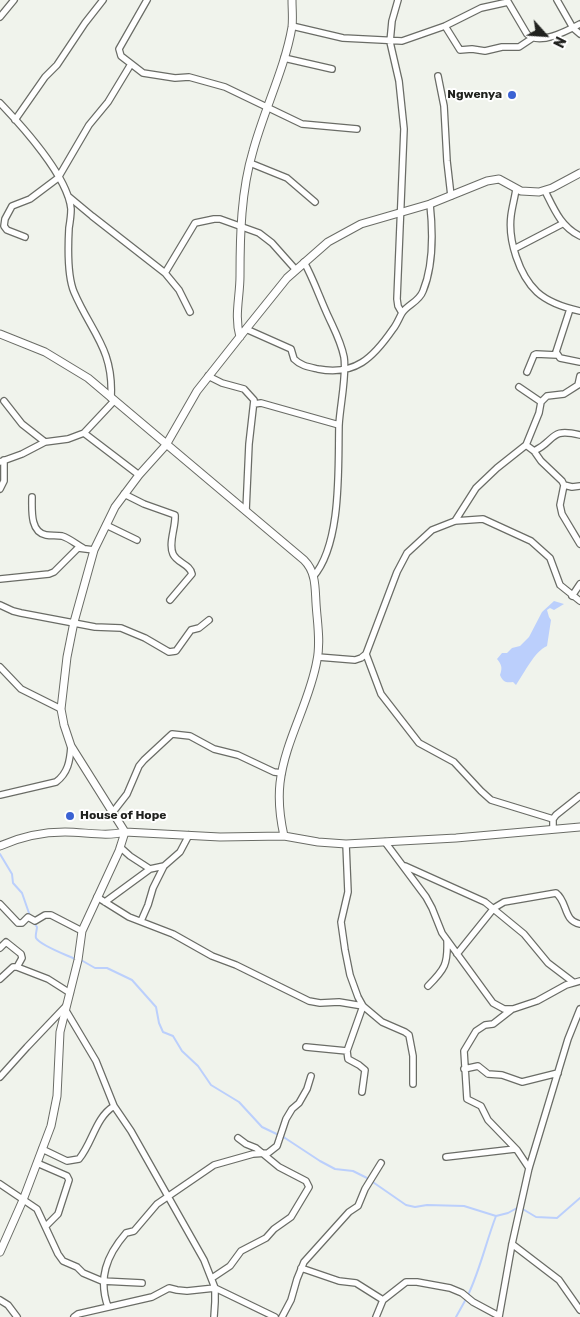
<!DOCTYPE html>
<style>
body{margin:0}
#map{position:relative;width:580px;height:1317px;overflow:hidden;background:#f0f3ec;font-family:Rubik,sans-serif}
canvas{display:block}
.north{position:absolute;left:520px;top:10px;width:50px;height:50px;-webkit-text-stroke:4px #fff;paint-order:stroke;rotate:116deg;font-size:14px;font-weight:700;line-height:20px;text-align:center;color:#21221f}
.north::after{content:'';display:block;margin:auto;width:18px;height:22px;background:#21221f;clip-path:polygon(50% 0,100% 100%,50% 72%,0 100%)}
</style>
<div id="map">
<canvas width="580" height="1317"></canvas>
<div class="north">N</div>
</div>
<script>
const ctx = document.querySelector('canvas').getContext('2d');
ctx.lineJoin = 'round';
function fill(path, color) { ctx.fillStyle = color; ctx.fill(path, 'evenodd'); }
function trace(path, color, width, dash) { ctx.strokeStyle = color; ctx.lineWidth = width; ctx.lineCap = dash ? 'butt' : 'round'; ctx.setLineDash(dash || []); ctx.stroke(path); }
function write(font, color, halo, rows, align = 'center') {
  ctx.font = font + ' Rubik,sans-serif'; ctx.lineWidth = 4; ctx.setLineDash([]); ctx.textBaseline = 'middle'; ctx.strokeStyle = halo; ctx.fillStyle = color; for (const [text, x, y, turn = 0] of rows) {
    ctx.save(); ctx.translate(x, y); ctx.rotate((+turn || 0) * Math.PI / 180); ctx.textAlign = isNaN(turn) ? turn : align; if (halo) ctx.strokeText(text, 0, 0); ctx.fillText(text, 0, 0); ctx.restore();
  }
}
fill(new Path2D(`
 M 554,601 L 564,604 L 554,610 L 550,608 L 547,610 L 549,617 L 551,620 L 547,646 C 534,652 525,672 516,685 L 513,682 C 506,683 503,682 500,675 C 503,667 501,664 497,659 L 502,653 L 507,653 L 512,648 L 520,646 L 529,637 L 542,612 Z`), '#bbcffc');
trace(new Path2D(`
 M 0,854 L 12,874 L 13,883 L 22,893 L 30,916
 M 33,922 L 37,927 C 37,930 35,935 36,938 C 41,946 67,955 75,959
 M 81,960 L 95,968 L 107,968 L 132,980 L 156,1007 L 159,1023 L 163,1032 L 173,1036 L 182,1051 L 198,1066 L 211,1085 L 239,1102 L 262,1127 L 285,1138 L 320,1161 L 335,1169 L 353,1171 L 367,1178 L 406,1205 L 415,1207 L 427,1205 L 464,1206 L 496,1216 L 508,1213 L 517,1208 L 521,1208 L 536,1217 L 557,1218 L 580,1198
 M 468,1295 C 480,1270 486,1242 496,1216
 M 456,1317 L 466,1299`), '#bbcffc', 2);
const minor = new Path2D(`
 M 147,0 L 119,49 L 121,56 L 143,73 L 175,78 L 189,77 L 225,87 L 302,124 L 357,129
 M 398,0 L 392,21 L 390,42 L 399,81 L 404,129 L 397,299 L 398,306 L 402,313
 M 507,0 L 527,34 C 539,46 567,31 580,24
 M 557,0 L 573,28 L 580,34
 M 0,17 L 14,0
 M 292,26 L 343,38 L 402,41 L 445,26 L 481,8 L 508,2
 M 445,26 L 460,50 L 472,49 L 485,51 L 502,47 L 519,47 L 531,39
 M 284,58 L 332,69
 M 438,76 L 444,106 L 447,161 L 451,196
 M 0,103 C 22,126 68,177 71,209 C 71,216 70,222 69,228 C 68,246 67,275 74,292 C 91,332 114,349 111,398
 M 15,120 L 45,77 L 57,65 L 85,23 L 103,0
 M 250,163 L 287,178 L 315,202
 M 516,189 C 515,197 512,207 511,216 C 508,240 519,275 537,292 C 548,302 566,308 580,311
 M 545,191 C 554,209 561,227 580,236
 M 68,196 L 92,216 L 165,273 L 179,290 L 190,312
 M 25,237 L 7,230 L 4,226 L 5,219 L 12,206 L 30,199 L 58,178 L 89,125 L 108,102 L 131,64
 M 514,249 L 562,224
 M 304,262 C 314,280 320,299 329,318 C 335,331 341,342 344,357 C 347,374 340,406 339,425 C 338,467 342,544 313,577
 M 165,273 L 195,223 L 214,219 L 220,219 L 259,233 L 272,243 L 296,270
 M 570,309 L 556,352 L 560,358 L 580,362
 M 246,329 L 291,349 L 294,359 C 301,366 309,367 318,369 C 355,376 373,358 393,329 C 397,324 399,318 402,313 C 408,304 419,302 423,291 C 434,264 433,232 430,204
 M 527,372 L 534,355 L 536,354 L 557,355
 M 208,376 L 222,383 L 244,389 L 254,400 L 249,444 L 246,511
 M 4,401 L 22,424 L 45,442
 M 541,402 L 547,396 L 564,394 L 578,385 L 580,376
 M 254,404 L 261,403 L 339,425
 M 84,433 L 139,475
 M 526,445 L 534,451 L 541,461 L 562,481 L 564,485 L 560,505 L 562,514 L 580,544
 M 534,451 C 556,441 549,427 580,435
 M 0,462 L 22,454 L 45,442 L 68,439 L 84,433 L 114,401
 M 564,485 L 572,487 L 580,486
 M 0,489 L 4,481 L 4,460
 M 124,494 L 144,504 L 175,515 C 176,527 168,543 173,554 C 177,563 190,564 192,574 L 170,600
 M 32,497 C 32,510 30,532 46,535 C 51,536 57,535 62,536 C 69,538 76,544 83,548
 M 455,521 L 476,488 L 497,468 L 526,445 L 539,413 L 541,402 L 519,387
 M 106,525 L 137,540
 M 0,579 L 49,574 L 54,572 L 78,548 L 94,550
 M 572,596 L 580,584
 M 0,605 L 13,611 L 21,613 L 95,627 L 121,628 L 145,638 L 169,652 L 176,651 L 191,630 L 199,628 L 209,620
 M 366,654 L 381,694 L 419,743 L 454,762 L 481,791 L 491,800 L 553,819
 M 318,657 L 355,660 L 361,658 L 366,654 L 397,572 L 407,553 L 432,530 L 455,521 L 483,519 L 531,541 L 550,558 L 560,585 L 580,601
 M 0,667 L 21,689 L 61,709
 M 0,795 L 56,782 C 68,773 70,761 71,746
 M 113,812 L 127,794 L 139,766 L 144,760 L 172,734 L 190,736 L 214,749 L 238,755 L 274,772 L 282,773
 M 553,829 L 553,819 L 556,815 L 580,796
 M 385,842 L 426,897 L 432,908 L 442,933 L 493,1003 L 504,1009 L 513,1009 L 537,1001 L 566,985 L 580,981
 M 346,844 L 348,892 L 341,922 L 345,950 L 350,975 L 358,997 L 363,1006 L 382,1022 L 405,1032 L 409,1035 L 413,1056 L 413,1084
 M 120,847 L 130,856 L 150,869
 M 405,866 L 485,902 L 524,934 L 548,963 L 573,982
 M 97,897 L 129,917 L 173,934 L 212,956 L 236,965 L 309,1001 L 320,1003 L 339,1002 L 363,1006 L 347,1051 L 348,1059 L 359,1065 L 365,1070 L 362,1092
 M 105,902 L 150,869 L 164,866
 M 0,904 L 18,923 L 22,923 L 28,917 L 35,921 L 45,915 L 51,915 L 82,931
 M 141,921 L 148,905 L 153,888 L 164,866 L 180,852 L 189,835
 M 0,948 L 6,942 L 21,954 L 22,958 L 17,967
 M 457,954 L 494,908 L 504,902 L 556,893 C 568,902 563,921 580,924
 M 0,979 L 13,967 L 17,967 L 48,979 L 70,993
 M 428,986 C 445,969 448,964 447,940
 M 65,1009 L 96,1061 L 114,1106 L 131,1131 L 204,1260 L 215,1288 L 215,1302 L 214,1317
 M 511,1010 L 493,1024 L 485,1025 L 476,1031 L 464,1051 L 467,1099 L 481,1106 L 488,1120 L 517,1150
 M 306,1047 L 347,1051
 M 464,1069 L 478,1066 L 488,1074 L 502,1075 L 522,1082 L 558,1073
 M 0,1077 L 27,1047 L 66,1006
 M 42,1149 L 67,1161 L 79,1159 C 93,1142 95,1118 114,1106
 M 446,1157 L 515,1149 L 517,1150 L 529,1168
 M 37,1163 L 67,1176 L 69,1180 L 58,1214 L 46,1226
 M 0,1184 L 37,1209 L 58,1254 L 63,1261 L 77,1267 L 83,1273 L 102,1281 L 142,1283
 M 512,1244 L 559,1280 L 580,1310
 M 301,1268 L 339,1281 L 356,1283 L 383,1300
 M 212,1278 L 230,1266 L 241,1251 L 266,1238 L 274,1229 L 291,1217 L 309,1187 L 306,1181 L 279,1167 L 256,1148 L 246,1144 L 238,1138
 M 0,1300 L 8,1305 L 17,1317
 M 108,1307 C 98,1279 106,1256 126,1233 L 134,1231 L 157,1204 L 214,1165 L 253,1154 L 268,1153 L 277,1146 L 286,1119 L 292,1109 L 299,1103 L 307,1089 L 311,1076
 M 74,1317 L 78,1314 L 152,1297 L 169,1288 L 177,1290 L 187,1291 L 215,1288 L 275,1317
 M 282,1317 L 291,1300 L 297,1279 L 304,1262 L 349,1212 L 358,1206 L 365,1189 L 381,1163
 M 376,1317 L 383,1300 L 406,1282 L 417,1282 L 450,1288 L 462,1293 L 473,1302 L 499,1316
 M 499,1317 L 512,1244 L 529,1168 L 568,1039 L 580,1009`);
const tertiary = new Path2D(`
 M 0,334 L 45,352 L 88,378 L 304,560 C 316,572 315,587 316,603 C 317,621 321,642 317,660 C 310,702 285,740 280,783 C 278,801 280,818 284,836
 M 240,337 C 234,316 240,297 240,276 C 240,235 241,191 253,151 C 264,110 285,68 292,27 C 293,18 292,9 292,0
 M 0,846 C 20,837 43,832 65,832 C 85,832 106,837 125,832 L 220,837 L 284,836 L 318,842 L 346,844 L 456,838 L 580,827
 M 0,1252 L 23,1200 L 51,1126 L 57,1096 L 60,1032 L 78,960 L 82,931 L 119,851 L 125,832 L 71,746 L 64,725 L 61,709 L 67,657 L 74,622 L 94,550 L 115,507 L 139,475 L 166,445 L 197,391 L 246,329 L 287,278 L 328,242 L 361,224 L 430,204 L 487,181 L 499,179 L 521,191 L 539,192 L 552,188 L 580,173`);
trace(minor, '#6a6c66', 8);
trace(tertiary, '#6a6c66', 9);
trace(minor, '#fff', 5.5);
trace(tertiary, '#fff', 7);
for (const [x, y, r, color] of [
 [512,95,5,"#3b62d3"],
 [70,816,5,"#3b62d3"]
]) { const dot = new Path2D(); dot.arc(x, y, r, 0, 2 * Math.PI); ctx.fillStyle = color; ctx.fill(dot); trace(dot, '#fff', 2); }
write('bold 12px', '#21221f', '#fff', [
 ["Ngwenya",502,95],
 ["House of Hope",80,816,"left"]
], 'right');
</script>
